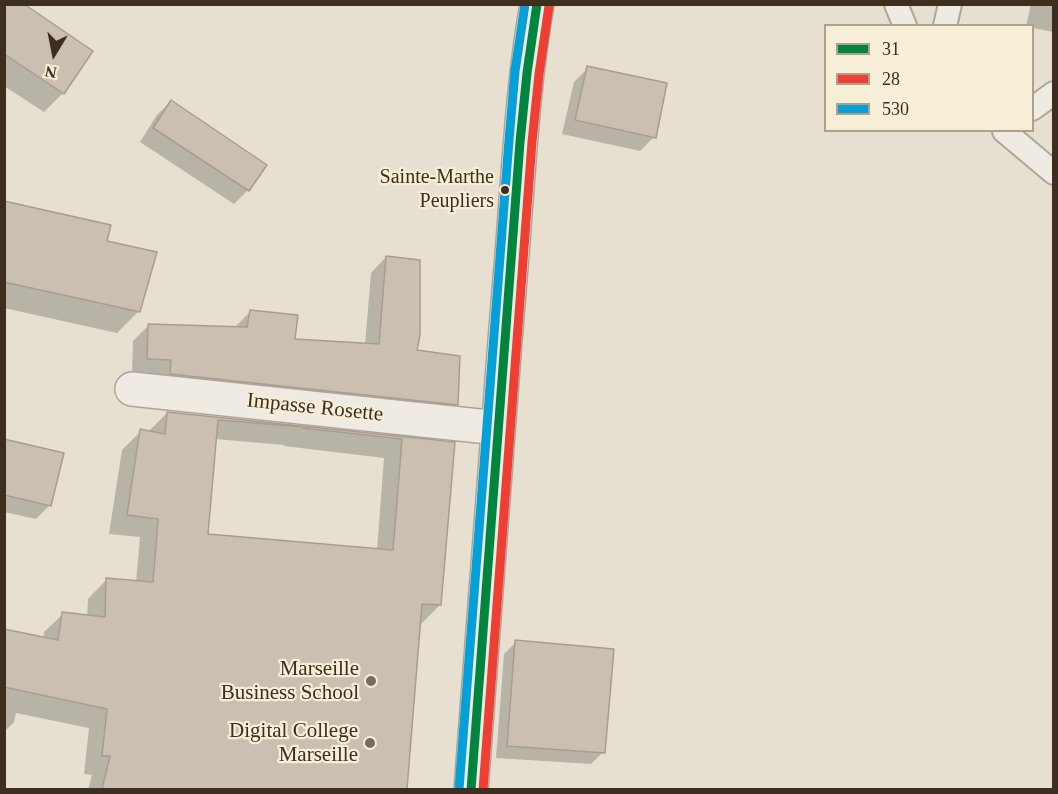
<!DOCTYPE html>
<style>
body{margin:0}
#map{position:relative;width:1058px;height:794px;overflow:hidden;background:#e7e0d1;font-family:Georgia,serif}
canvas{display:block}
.frame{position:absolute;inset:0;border:6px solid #3d2e20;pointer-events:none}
.legend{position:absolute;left:824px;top:24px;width:210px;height:108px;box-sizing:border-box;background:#f7eed8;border:2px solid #ada18e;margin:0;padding:8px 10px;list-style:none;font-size:18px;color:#3d2e20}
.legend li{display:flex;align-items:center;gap:12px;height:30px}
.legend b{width:30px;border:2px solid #ada18e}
.north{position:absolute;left:24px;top:24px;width:60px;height:60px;-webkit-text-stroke:4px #f7eed8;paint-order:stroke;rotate:190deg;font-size:16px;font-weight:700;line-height:24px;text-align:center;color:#3d2e20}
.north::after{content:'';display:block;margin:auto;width:21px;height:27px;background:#3d2e20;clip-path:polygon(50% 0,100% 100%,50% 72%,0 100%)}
</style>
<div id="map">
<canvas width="1058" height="794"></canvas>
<div class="frame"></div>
<ul class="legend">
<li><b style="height:8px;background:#008540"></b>31</li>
<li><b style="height:8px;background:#ee3f34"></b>28</li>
<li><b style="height:8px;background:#06a0d9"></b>530</li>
</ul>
<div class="north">N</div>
</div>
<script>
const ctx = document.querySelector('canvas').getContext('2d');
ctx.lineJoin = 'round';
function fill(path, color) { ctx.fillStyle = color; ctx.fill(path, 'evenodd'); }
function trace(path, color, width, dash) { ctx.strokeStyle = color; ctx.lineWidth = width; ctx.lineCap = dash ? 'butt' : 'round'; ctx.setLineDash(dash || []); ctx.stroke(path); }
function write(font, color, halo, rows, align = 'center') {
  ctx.font = font + ' Georgia,serif'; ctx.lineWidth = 4.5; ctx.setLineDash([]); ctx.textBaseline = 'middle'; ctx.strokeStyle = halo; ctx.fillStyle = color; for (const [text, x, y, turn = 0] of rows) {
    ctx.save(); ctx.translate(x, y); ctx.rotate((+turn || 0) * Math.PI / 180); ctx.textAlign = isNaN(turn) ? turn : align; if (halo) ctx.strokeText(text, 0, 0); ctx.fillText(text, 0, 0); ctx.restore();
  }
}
fill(new Path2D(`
 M 4,4 L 63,93 L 44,112 L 4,86 Z
 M 1031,4 L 1054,4 L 1054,32 L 1032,28 L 1032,26 L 1026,26 Z
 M 588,68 L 654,137 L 640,151 L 562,134 L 574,82 Z
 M 171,101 L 248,190 L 234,204 L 140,142 L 157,115 Z
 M 4,202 L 105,242 L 139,311 L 117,333 L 4,308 Z
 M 386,257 L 416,351 L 456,404 L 441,420 L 155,389 L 157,375 L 132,374 L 133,341 L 149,325 L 235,327 L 251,311 L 293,340 L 365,345 L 371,273 Z
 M 167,413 L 453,444 L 440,605 L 421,624 L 419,623 L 406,790 L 88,790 L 92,775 L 84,774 L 89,728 L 16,713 L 14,722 L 4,732 L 4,632 L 43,639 L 44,632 L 63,614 L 87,617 L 88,599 L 106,580 L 136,582 L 140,537 L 109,534 L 122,450 L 141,431 L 148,432 ZM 215,439 L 284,445 L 284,446 L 384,458 L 377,550 L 207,536 Z
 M 4,441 L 50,505 L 36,519 L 4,512 Z
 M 516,642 L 603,752 L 591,764 L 496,758 L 504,654 Z`), '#0003');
const building = new Path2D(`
 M 4,4 L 24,4 L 93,51 L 64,94 L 4,54 Z
 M 587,66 L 667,83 L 656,138 L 575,120 Z
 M 171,100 L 267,165 L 249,191 L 153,128 Z
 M 4,201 L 111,225 L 107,241 L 157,252 L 140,312 L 4,282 Z
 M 386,256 L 420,260 L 420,335 L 417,350 L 460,356 L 458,405 L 170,374 L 171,360 L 147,359 L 148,324 L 247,327 L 250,310 L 298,315 L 295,339 L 379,344 Z
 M 167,412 L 455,442 L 441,605 L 422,604 L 407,789 L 102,789 L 110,756 L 102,756 L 107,709 L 4,687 L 4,629 L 58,640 L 62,612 L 105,617 L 106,578 L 153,582 L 158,519 L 127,515 L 140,429 L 165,434 ZM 218,420 L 302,427 L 302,428 L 402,439 L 393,550 L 208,534 Z
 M 4,439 L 64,453 L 51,506 L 4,495 Z
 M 515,640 L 614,649 L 605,753 L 507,746 Z`);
fill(building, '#cbbfb2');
trace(building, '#a89c90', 1.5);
const service = new Path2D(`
 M 896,4 L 905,26
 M 945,26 L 950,4
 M 1032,109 L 1054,93
 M 1004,131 L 1054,173`);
const minor = new Path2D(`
 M 132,389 L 498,428
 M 471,790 C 484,619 496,449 510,279 C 518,188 521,95 537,4`);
trace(service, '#ada599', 26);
trace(minor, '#ada599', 36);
trace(service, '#efebe3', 22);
trace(minor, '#efebe3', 33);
trace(new Path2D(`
 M 471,790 L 520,142 L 527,73 L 537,4`), '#008540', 9);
trace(new Path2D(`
 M 483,790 L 532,142 L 539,74 L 549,6`), '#ee3f34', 9);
trace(new Path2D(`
 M 459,789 L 509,140 L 515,71 L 525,4`), '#06a0d9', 9);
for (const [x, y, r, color] of [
 [505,190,5,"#3d2e20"],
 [371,681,6,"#786c5e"],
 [370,743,6,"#786c5e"]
]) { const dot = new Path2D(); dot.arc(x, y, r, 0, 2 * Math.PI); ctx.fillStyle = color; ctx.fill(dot); trace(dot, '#f7eed8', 2); }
write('20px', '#3d2e20', '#f7eed8', [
 ["Sainte-Marthe",494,178],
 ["Peupliers",494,202]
], 'right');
write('21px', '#3d2e20', '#f7eed8', [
 ["Impasse Rosette",315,408,6]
]);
write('21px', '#3d2e20', '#f7eed8', [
 ["Marseille",359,669],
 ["Business School",359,693],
 ["Digital College",358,731],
 ["Marseille",358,755]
], 'right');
</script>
